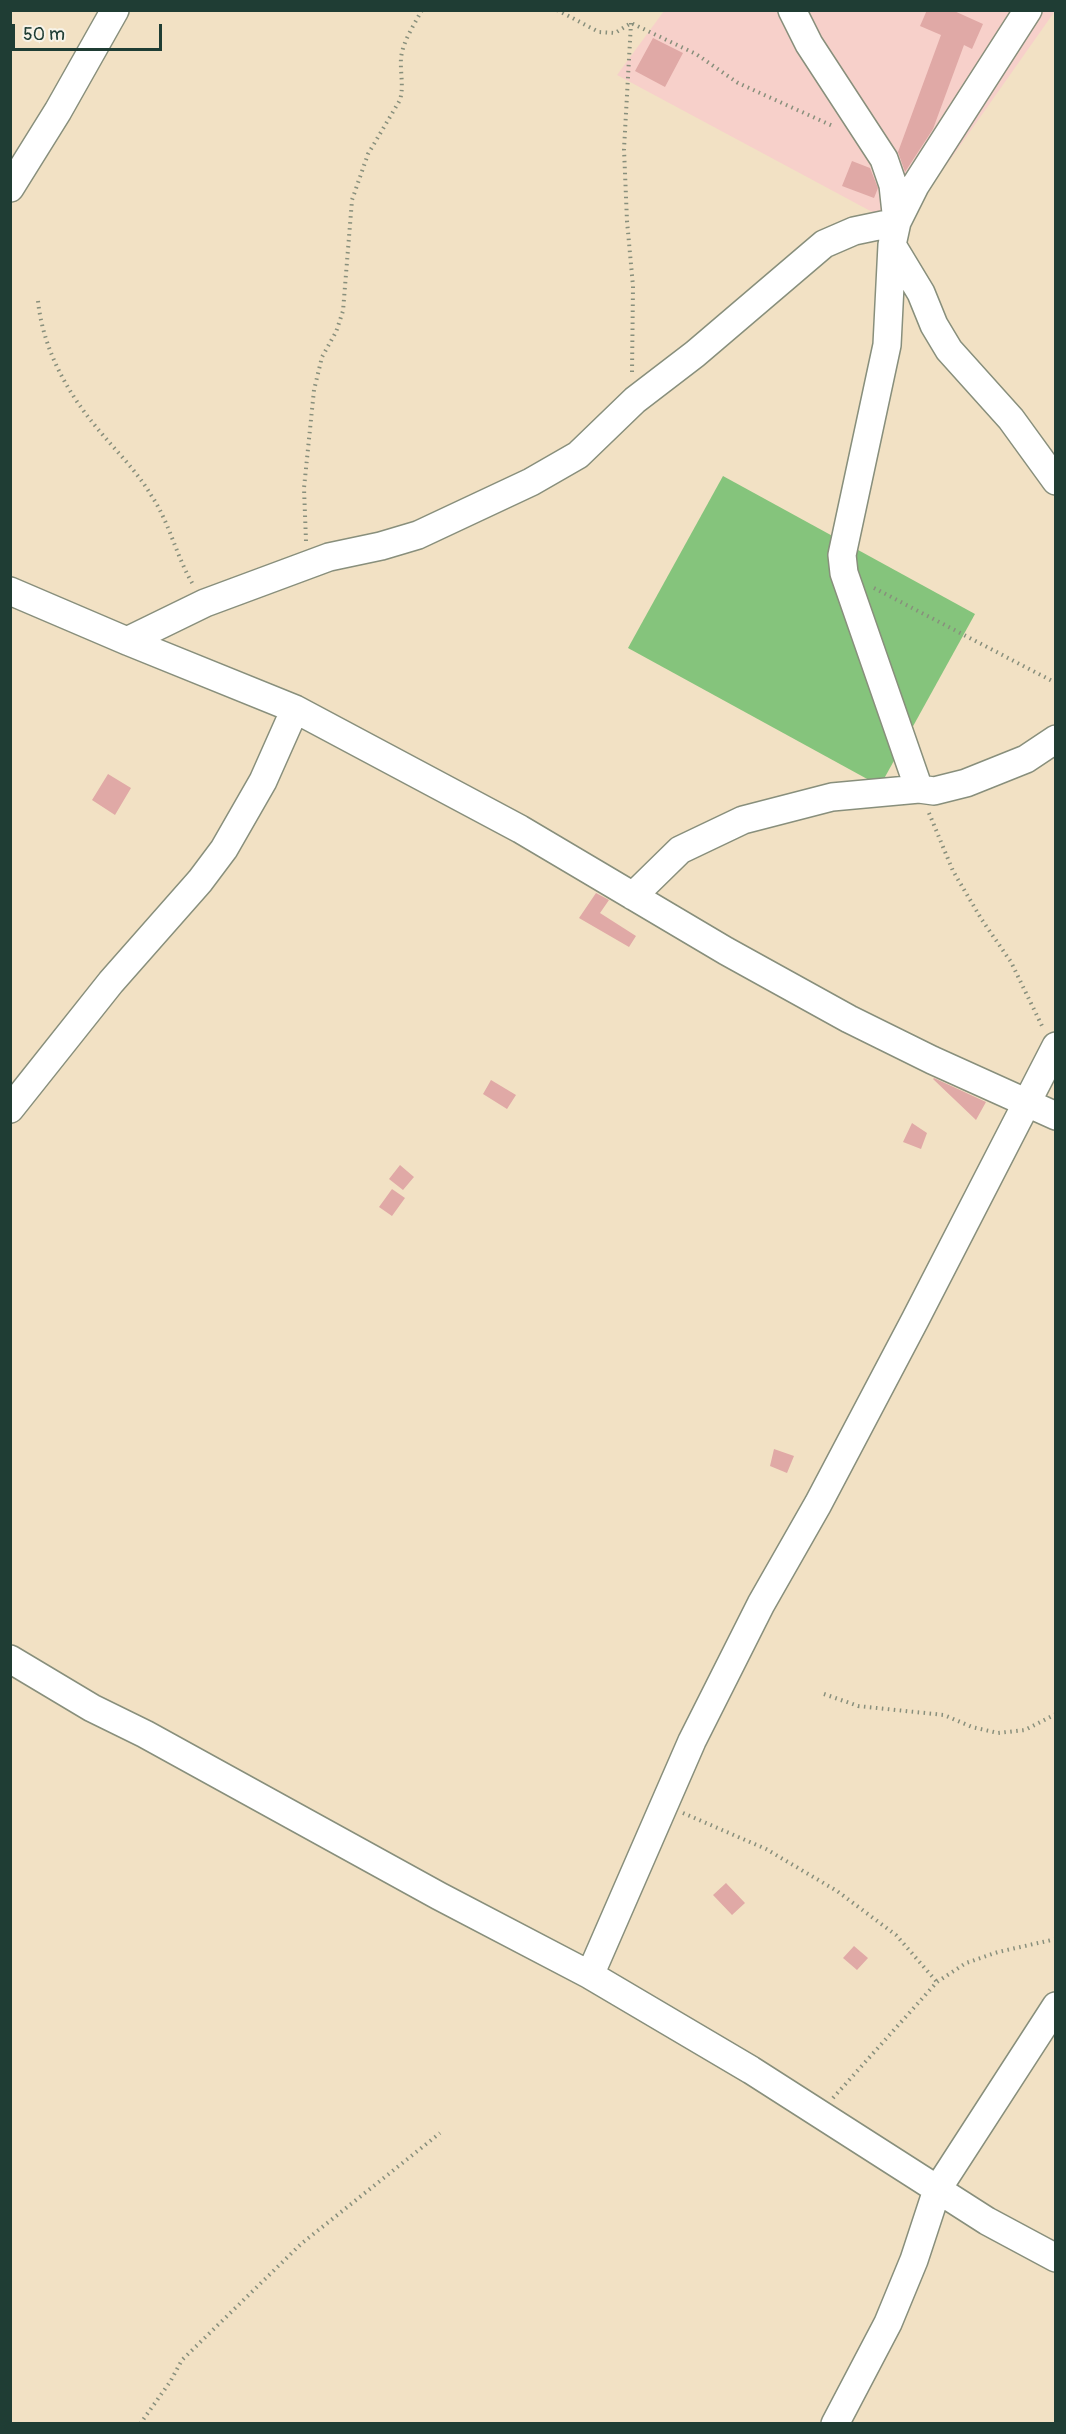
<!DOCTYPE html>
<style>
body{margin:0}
#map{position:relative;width:1066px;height:2434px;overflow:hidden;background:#f2e1c4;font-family:Pangolin,sans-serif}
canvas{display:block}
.frame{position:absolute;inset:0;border:12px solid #1f3d34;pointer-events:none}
.scale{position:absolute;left:12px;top:24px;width:150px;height:27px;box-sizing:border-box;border:3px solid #1f3d34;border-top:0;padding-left:8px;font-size:18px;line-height:21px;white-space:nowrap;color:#1f3d34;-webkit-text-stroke:4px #f7f3e8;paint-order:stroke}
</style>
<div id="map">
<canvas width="1066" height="2434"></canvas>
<div class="frame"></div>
<div class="scale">50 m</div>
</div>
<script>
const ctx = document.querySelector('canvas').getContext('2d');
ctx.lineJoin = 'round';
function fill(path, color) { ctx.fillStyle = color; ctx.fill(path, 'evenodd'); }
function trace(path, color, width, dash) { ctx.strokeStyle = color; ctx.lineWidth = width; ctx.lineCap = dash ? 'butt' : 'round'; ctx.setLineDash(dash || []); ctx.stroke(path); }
fill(new Path2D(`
 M 664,11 L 1055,11 L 902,228 L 617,75 Z`), '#f7d0ca');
fill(new Path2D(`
 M 723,476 L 975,614 L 880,786 L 628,648 Z`), '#85c47c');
fill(new Path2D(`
 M 927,10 L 952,10 L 983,24 L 972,49 L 964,45 L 933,129 L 905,172 L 898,152 L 941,35 L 920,26 Z
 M 653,38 L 683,53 L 665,87 L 635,71 Z
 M 852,161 L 870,168 L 878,188 L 874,198 L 842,186 Z
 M 108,774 L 131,788 L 115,815 L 92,800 Z
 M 596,893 L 609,900 L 600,913 L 636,936 L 629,947 L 579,918 Z
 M 934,1078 L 986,1102 L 976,1120 L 933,1079 Z
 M 491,1080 L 516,1095 L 507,1109 L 483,1094 Z
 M 912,1123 L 927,1133 L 921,1149 L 903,1142 Z
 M 400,1165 L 414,1177 L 403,1190 L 389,1179 Z
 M 392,1189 L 405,1198 L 392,1216 L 379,1207 Z
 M 774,1449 L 794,1456 L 787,1473 L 770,1466 Z
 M 726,1883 L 745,1903 L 732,1915 L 713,1895 Z
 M 854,1946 L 868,1958 L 857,1970 L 843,1958 Z`), '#e0a9a6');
const minor = new Path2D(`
 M 10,188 L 58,111 L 115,10
 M 892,245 L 921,293 L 934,325 L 949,350 L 1011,419 L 1056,481
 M 10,591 L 127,641 L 295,709 L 520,829 L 726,951 L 849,1019 L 932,1060 L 1056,1116
 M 127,641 L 205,603 L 329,557 L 381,546 L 418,535 L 531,482 L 578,455 L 635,400 L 695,354 L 824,244 L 854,231 L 897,222 L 893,185 L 884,159 L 809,44 L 792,10
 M 919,789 L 844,573 L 842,555 L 887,345 L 892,245 L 897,222 L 915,186 L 1028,10
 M 633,896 L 680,850 L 743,820 L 832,797 L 919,789 L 934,791 L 966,783 L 1026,759 L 1056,739
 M 10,1109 L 111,982 L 200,881 L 224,849 L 263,781 L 295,709
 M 10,1659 L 92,1708 L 145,1734 L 439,1896 L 590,1975 L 751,2070 L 987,2221 L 1056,2258
 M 590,1975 L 692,1741 L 761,1604 L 818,1504 L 915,1320 L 1056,1046
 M 835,2424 L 888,2323 L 914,2260 L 937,2190 L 1056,2006`);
trace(minor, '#888f7c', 30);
trace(new Path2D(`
 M 557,10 L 599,32 L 615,33 L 631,23 L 696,54 L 738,83 L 835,127
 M 631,23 L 624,149 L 627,221 L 633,286 L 632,373
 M 38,301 C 43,348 66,391 97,428 C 115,450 136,470 151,495 C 170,523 176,557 194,586
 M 306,541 L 304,488 L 314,390 L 322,357 L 336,332 L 343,311 L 352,200 L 368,154 L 400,100 C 404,86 400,72 401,58 C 403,41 414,25 422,10
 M 874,588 L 1056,683
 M 929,813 L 953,871 L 982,920 L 1011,962 L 1043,1028
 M 824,1694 L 858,1706 L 944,1715 L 972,1727 L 998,1733 L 1025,1730 L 1056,1714
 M 683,1813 L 766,1849 L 837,1891 L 896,1935 L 937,1982
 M 833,2098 L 937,1982 L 966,1963 L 998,1952 L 1056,1939
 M 140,2424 L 170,2382 L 182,2360 L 301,2244 L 440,2133`), '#888f7c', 4, [1.5, 4.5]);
trace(minor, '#fff', 27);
</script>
